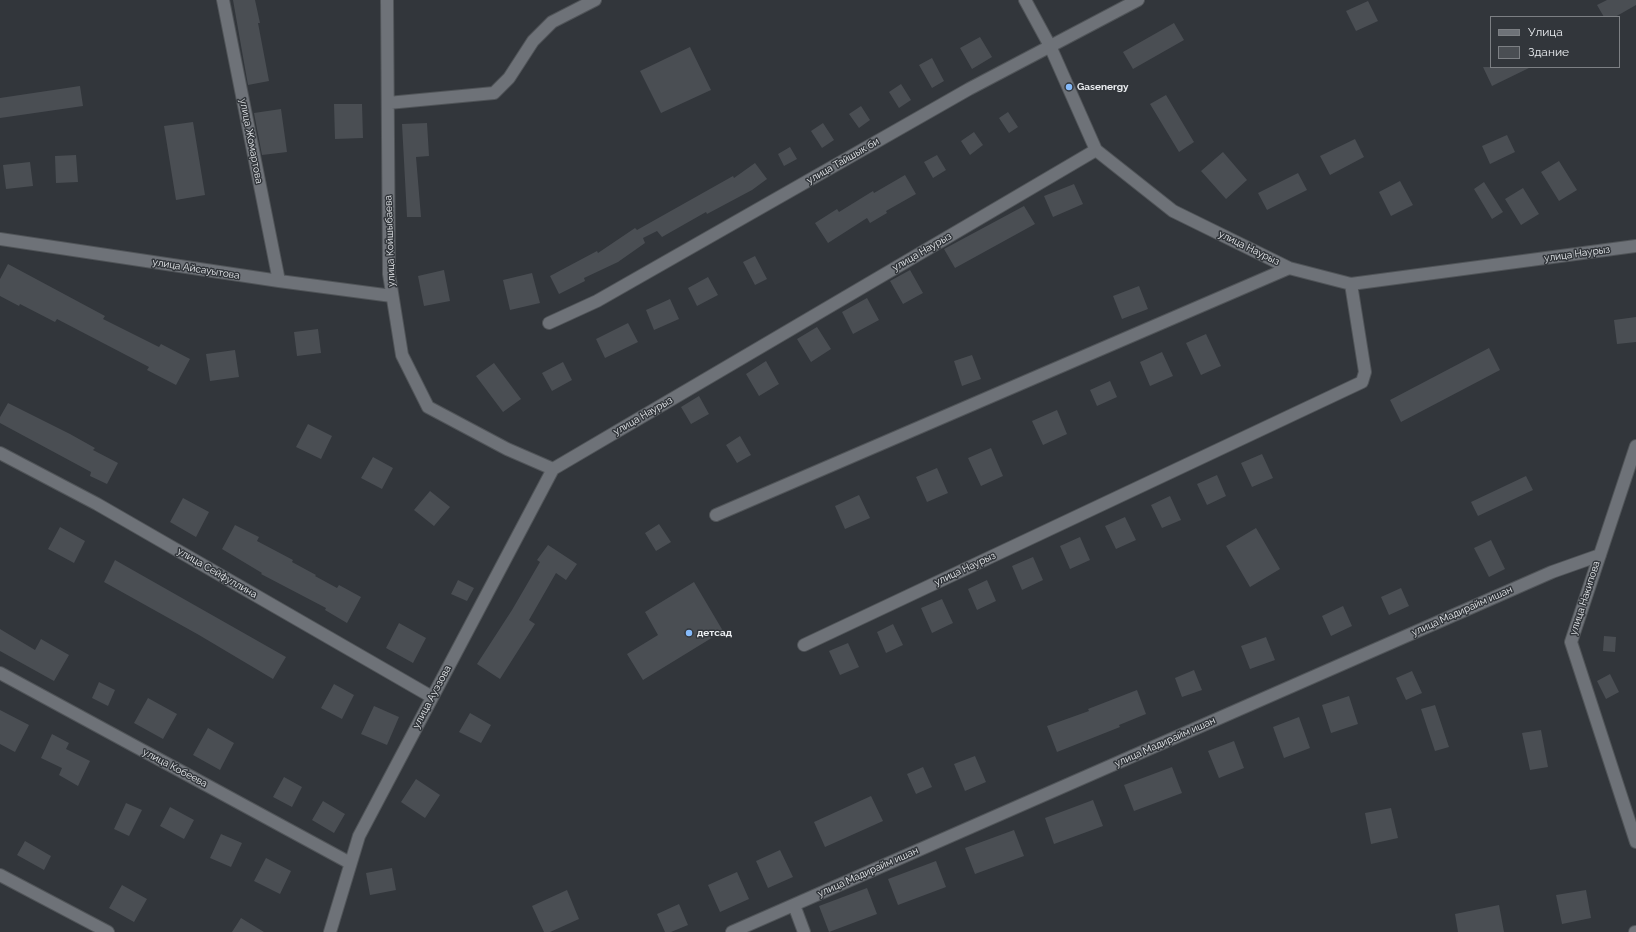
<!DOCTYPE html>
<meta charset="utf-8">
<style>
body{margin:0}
#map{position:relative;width:1636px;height:932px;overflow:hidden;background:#32363b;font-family:Raleway,sans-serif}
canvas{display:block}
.legend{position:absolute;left:1490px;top:16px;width:130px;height:52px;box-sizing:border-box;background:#32363b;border:1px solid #7c7f83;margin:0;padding:5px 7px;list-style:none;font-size:12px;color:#eaedf0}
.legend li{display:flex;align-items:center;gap:8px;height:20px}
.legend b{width:20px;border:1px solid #7c7f83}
</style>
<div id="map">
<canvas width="1636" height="932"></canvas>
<ul class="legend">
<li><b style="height:5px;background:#6e7278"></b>Улица</li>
<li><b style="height:11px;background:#4a4e53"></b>Здание</li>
</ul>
</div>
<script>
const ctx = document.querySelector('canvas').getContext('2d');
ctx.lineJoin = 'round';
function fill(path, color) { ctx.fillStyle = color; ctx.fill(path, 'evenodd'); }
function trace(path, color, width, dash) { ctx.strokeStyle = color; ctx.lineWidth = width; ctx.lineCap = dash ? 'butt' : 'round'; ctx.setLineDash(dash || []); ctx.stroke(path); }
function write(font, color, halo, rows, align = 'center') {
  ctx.font = font + ' Raleway,sans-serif'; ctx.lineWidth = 3; ctx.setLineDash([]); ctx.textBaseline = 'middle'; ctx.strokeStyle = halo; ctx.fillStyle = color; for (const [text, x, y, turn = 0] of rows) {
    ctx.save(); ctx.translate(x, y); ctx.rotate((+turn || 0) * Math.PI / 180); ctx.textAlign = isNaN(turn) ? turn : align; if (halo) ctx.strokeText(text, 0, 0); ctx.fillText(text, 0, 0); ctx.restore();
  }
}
fill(new Path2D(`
 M 233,0 L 255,0 L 260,23 L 258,23 L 269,81 L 248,85 Z
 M 1607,0 L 1636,0 L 1636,5 L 1615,17 L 1604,17 L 1597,5 Z
 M 1368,1 L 1378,21 L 1356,31 L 1346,11 Z
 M 1174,23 L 1184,40 L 1133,69 L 1123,52 Z
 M 980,37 L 992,57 L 972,69 L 960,48 Z
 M 690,47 L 711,90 L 661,113 L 640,71 Z
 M 932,58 L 944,81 L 932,88 L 919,65 Z
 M 1483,67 L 1531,67 L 1492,86 Z
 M 901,84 L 911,100 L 899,108 L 889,92 Z
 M 80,86 L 83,106 L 0,118 L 0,98 Z
 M 1166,95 L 1194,142 L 1179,152 L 1150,104 Z
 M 334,104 L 362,104 L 363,138 L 335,139 Z
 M 861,106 L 870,120 L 859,128 L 849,114 Z
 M 281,109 L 287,152 L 262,155 L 254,113 Z
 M 1008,112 L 1018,127 L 1009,133 L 999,118 Z
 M 193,122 L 205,195 L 176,200 L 164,126 Z
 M 427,123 L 429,156 L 416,157 L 421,217 L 407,217 L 402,124 Z
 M 823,123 L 834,140 L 822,148 L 811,131 Z
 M 974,132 L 983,145 L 970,155 L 961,141 Z
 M 1507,135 L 1515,152 L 1490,164 L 1482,146 Z
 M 1355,139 L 1364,157 L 1330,175 L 1320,156 Z
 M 790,147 L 797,159 L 784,166 L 778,154 Z
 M 1223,152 L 1247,180 L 1226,199 L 1201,171 Z
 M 76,155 L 78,182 L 56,183 L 55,156 Z
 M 937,155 L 946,170 L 933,178 L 924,162 Z
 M 1559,161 L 1577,190 L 1559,201 L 1541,172 Z
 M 30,162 L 33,186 L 6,189 L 3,165 Z
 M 755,163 L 767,179 L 752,190 L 707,214 L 706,212 L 662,237 L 657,231 L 643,238 L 645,243 L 618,262 L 584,278 L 585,281 L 559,294 L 550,276 L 597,251 L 598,253 L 635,228 L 637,230 L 733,176 L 734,178 Z
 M 1298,173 L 1307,190 L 1267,210 L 1258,193 Z
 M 905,175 L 916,194 L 886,211 L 887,213 L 870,223 L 867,218 L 828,243 L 815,223 L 837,209 L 839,212 L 873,191 L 874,193 Z
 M 1400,181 L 1413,205 L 1391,216 L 1379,192 Z
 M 1484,182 L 1503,212 L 1492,219 L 1474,189 Z
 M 1074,184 L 1083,204 L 1053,217 L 1044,196 Z
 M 1523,188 L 1539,214 L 1521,225 L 1505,199 Z
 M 1024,206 L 1035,224 L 955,268 L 944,249 Z
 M 755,256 L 767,279 L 755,285 L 743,262 Z
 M 8,264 L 105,316 L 103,319 L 159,347 L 161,344 L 190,359 L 176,385 L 147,370 L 149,367 L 57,319 L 55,322 L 20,304 L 19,306 L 0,296 L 0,279 Z
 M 444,270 L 450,301 L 424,306 L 418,276 Z
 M 910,270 L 923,293 L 903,304 L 890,281 Z
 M 532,273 L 540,303 L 510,310 L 503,280 Z
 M 708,277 L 718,295 L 697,306 L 688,288 Z
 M 1139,286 L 1148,309 L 1122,319 L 1113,296 Z
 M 867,298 L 879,320 L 853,334 L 842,312 Z
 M 670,299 L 679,319 L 654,330 L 646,310 Z
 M 1636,317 L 1636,342 L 1617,344 L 1614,320 Z
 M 628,323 L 638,342 L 605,358 L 596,339 Z
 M 817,327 L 831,349 L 811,362 L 797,339 Z
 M 318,329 L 321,353 L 297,356 L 294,332 Z
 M 1206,334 L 1221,366 L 1201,375 L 1186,343 Z
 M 1489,348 L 1500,370 L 1401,422 L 1390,400 Z
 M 235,350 L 239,377 L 210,381 L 206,354 Z
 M 1162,352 L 1173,376 L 1150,386 L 1140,362 Z
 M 972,355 L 981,379 L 962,386 L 954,361 Z
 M 766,361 L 779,384 L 759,396 L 746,374 Z
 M 563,362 L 572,380 L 552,391 L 542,373 Z
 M 494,363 L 521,399 L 503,412 L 476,376 Z
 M 1110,381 L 1117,397 L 1097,406 L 1090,390 Z
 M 699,396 L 709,414 L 691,424 L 681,407 Z
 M 8,403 L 70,434 L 95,448 L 93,450 L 118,463 L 107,484 L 90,476 L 91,472 L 0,423 L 0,417 Z
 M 1057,410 L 1067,434 L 1043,445 L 1032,421 Z
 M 308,424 L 332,436 L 321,459 L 296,447 Z
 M 740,436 L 751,455 L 737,463 L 726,445 Z
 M 991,448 L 1003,476 L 981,486 L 968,458 Z
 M 1262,454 L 1273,478 L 1252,487 L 1241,463 Z
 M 373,457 L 393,468 L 382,489 L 361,478 Z
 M 937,468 L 948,493 L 927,502 L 916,477 Z
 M 1217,475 L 1226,496 L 1207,505 L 1197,484 Z
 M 1526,476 L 1533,490 L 1478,516 L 1471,502 Z
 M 430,491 L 450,507 L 434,526 L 414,510 Z
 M 859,495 L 870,518 L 845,529 L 835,506 Z
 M 1170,496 L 1181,520 L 1162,528 L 1151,505 Z
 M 183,498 L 209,512 L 196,537 L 170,522 Z
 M 1125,517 L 1136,540 L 1116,549 L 1105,526 Z
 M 659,524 L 671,542 L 656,551 L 645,533 Z
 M 235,525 L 259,537 L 257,541 L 293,560 L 292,562 L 316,575 L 315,576 L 337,588 L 339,585 L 361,597 L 347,623 L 325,610 L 326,608 L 261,574 L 262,573 L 222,549 Z
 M 60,527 L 85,541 L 74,563 L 48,549 Z
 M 1256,528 L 1280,569 L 1250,587 L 1226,546 Z
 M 1080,537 L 1090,560 L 1070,569 L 1060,546 Z
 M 1491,540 L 1505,569 L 1489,577 L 1474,548 Z
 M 548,545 L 577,564 L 566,580 L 556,573 L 529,620 L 535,624 L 500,679 L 477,664 L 512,610 L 540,562 L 537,560 Z
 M 1033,557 L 1043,580 L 1022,590 L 1012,566 Z
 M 115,560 L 286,657 L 273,679 L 199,635 L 104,582 Z
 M 458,580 L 474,588 L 467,601 L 451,594 Z
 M 987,580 L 996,601 L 977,610 L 968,589 Z
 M 694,582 L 723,631 L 643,680 L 627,654 L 658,635 L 645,612 Z
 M 1401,588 L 1409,606 L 1389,615 L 1381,597 Z
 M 942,599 L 953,623 L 932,633 L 921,608 Z
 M 1343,606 L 1352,626 L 1331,636 L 1322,616 Z
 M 399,623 L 426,638 L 413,663 L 386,648 Z
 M 893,624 L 903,645 L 886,653 L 877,632 Z
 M 0,629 L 35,650 L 41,639 L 69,655 L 54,681 L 0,651 Z
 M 1604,636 L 1616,637 L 1615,652 L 1603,651 Z
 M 1266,637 L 1275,660 L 1250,669 L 1241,646 Z
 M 848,643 L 859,667 L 840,675 L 829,651 Z
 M 1194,670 L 1202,690 L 1182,697 L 1175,678 Z
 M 1412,671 L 1422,693 L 1406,700 L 1396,678 Z
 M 1610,674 L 1619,692 L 1606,699 L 1597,681 Z
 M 99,682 L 115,690 L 108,706 L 92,698 Z
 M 334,684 L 354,695 L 342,719 L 321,708 Z
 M 1137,690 L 1146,714 L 1119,725 L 1120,727 L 1057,752 L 1047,726 L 1089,711 L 1088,709 Z
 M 1349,696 L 1358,724 L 1331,733 L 1322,705 Z
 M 148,698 L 177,714 L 163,739 L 134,723 Z
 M 1435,705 L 1449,747 L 1435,751 L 1421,709 Z
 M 374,706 L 399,717 L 387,745 L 361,734 Z
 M 0,710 L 29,725 L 15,752 L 0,744 Z
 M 470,713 L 491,725 L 481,743 L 459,732 Z
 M 1299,717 L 1310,748 L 1284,758 L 1273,727 Z
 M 208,728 L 234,743 L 220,770 L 193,755 Z
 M 1541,730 L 1548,767 L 1530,770 L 1522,733 Z
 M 52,734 L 69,743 L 66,749 L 90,761 L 78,786 L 59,775 L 62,768 L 41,758 Z
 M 1234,741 L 1244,768 L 1219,778 L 1208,751 Z
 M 975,756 L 986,782 L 965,791 L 954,764 Z
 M 923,767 L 932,787 L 916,794 L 907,774 Z
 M 1172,767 L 1182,793 L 1134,811 L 1124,785 Z
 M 284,777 L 302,787 L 292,807 L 273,797 Z
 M 416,779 L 440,795 L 425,818 L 401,802 Z
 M 871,796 L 883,821 L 825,847 L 814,822 Z
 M 1093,800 L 1103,826 L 1054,844 L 1045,818 Z
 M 323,801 L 345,814 L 334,833 L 312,820 Z
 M 126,803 L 142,810 L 129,836 L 114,829 Z
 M 170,807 L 194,820 L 184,839 L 160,826 Z
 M 1391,808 L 1398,838 L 1371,844 L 1365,813 Z
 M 1014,830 L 1024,856 L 975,874 L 965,848 Z
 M 221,834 L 242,843 L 231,867 L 210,858 Z
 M 25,841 L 51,856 L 44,870 L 17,855 Z
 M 780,850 L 793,877 L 768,888 L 756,861 Z
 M 266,858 L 291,871 L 280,894 L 254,881 Z
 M 936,861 L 946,887 L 898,905 L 888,879 Z
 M 392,868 L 396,890 L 370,895 L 366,873 Z
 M 737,872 L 749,899 L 720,912 L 708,885 Z
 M 122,885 L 147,899 L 134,922 L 109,908 Z
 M 867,888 L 877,914 L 829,932 L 819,906 Z
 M 567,890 L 579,919 L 550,932 L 544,932 L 532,906 Z
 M 1586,890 L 1591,918 L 1562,924 L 1556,895 Z
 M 679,904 L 688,925 L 671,932 L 665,932 L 657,914 Z
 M 1499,905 L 1504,932 L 1458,932 L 1455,914 Z
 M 241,918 L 264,932 L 232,932 Z`), '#4a4e53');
const minor = new Path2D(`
 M 223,0 L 279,281
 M 387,0 L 389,274 L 402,355 L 428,407 L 507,449 L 553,469
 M 1025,0 L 1050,46 L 1096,150
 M 388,103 L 494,93 L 509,78 L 533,41 L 552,22 L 595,0
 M 0,239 L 279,281 L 392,296
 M 549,323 L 597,301 L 969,89 L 1138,0
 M 1636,446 L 1571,642 L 1636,842
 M 0,453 L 97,504 L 432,697
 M 553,469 L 1096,150 L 1173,211 L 1289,268 L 1351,284 L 1636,246
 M 716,515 L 1289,268
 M 804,645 L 1362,382 L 1365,372 L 1351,284
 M 0,673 L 350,863
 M 0,875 L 108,932
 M 794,905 L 804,932
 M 330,932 L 359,836 L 553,469
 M 732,932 L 1552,572 L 1600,555
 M 1635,932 L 1636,932`);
trace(minor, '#505458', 14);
trace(minor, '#6e7278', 12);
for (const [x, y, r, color] of [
 [1069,87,4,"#86bbfb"],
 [689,633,4,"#86bbfb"]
]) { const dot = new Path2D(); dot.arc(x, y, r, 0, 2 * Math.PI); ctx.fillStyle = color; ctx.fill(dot); trace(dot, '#32363b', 1.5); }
write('bold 10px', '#eaedf0', '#32363b', [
 ["Gasenergy",1077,87],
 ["детсад",697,633]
], 'left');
write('10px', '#eaedf0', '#32363b', [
 ["улица Жомартова",251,141,79],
 ["улица Тайшык би",843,161,-30],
 ["улица Койшыбаева",390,241,-92],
 ["улица Наурыз",1249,248,26],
 ["улица Наурыз",922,252,-30],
 ["улица Наурыз",1577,254,-8],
 ["улица Айсауытова",196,269,9],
 ["улица Наурыз",643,416,-30],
 ["улица Наурыз",965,569,-25],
 ["улица Сейфуллина",217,573,30],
 ["улица Накипова",1585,598,-72],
 ["улица Мадирайм ишан",1462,611,-24],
 ["улица Ауэзова",432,697,-62],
 ["улица Мадирайм ишан",1165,742,-24],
 ["улица Кобеева",175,768,28],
 ["улица Мадирайм ишан",868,872,-24]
]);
</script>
